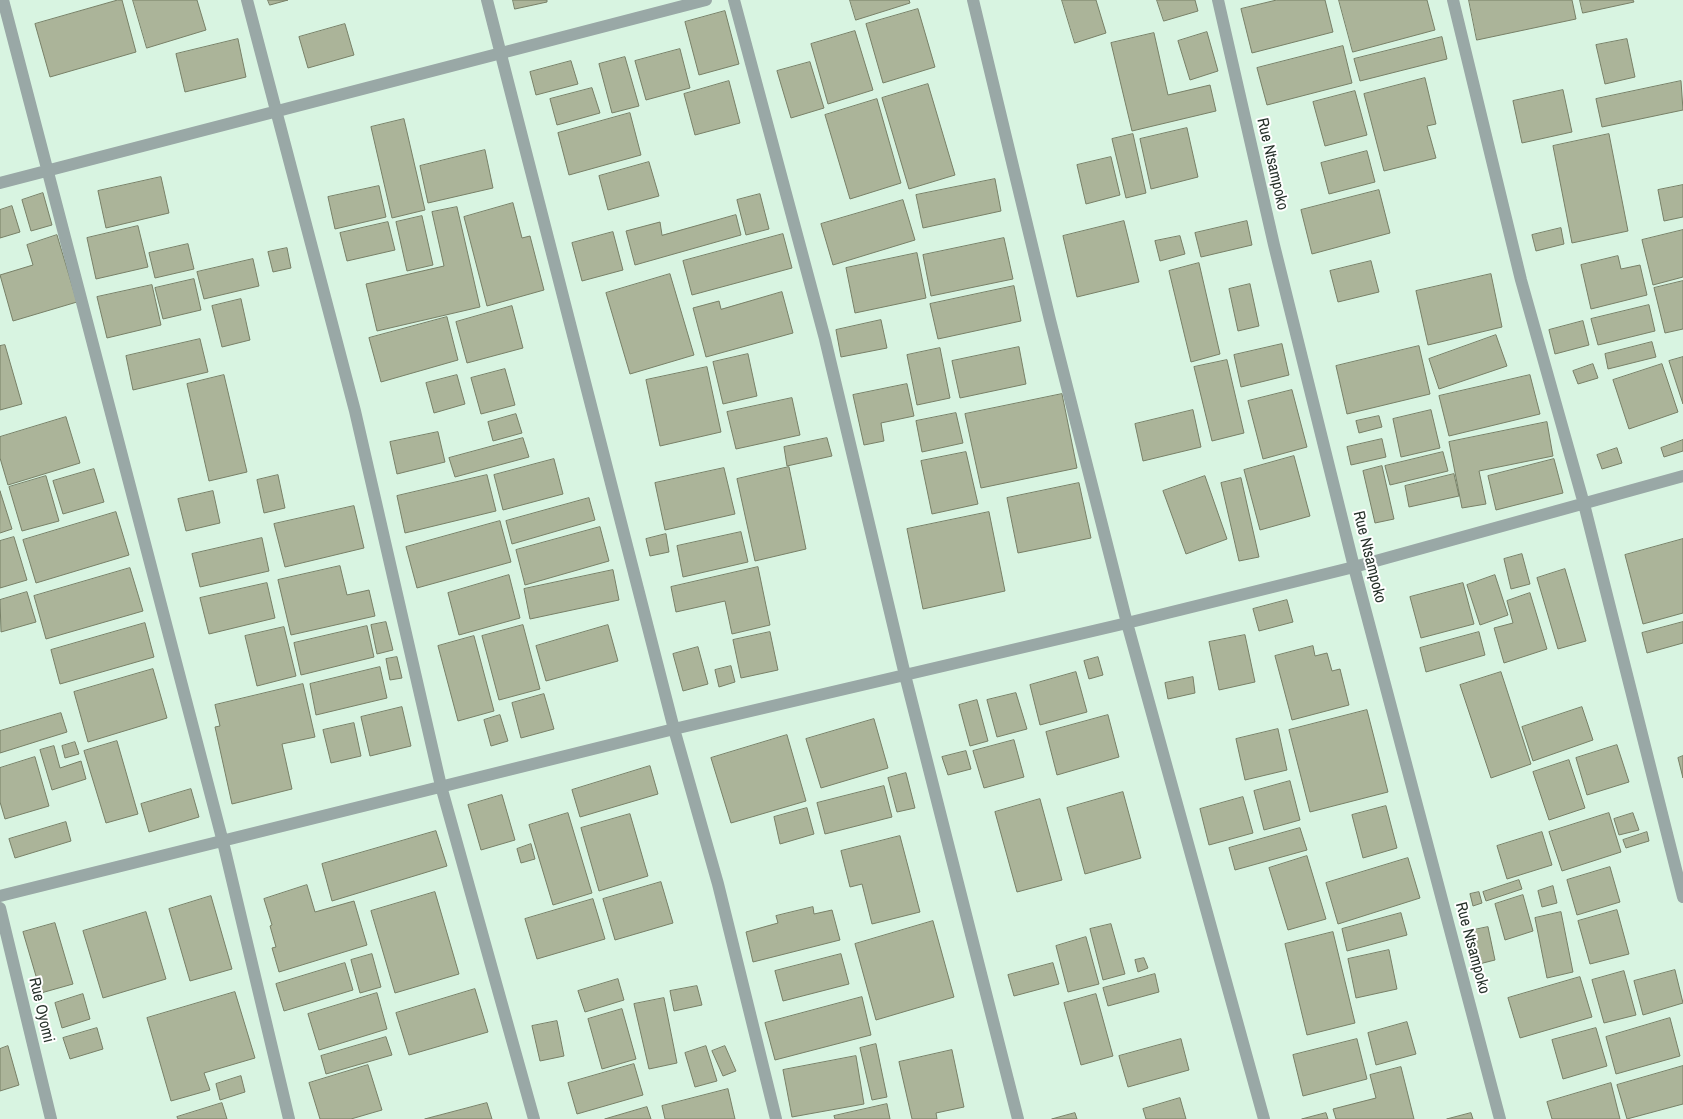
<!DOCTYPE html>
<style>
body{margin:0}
canvas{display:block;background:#d8f4e1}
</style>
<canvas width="1683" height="1119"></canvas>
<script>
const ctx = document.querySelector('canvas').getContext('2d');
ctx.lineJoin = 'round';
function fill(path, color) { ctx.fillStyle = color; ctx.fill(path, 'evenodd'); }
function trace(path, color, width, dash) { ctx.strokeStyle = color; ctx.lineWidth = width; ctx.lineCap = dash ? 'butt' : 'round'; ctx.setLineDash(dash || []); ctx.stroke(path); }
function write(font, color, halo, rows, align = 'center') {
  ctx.font = font + ' "Archivo Narrow",sans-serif'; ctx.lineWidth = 4; ctx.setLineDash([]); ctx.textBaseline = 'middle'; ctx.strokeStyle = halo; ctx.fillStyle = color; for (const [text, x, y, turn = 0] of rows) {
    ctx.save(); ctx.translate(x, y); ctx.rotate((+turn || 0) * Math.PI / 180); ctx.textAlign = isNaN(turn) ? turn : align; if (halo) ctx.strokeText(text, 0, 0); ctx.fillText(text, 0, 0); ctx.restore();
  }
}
const building = new Path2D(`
 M 118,0 L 122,0 L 136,52 L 50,77 L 35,24 Z
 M 133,0 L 197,0 L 206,30 L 147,48 Z
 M 268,0 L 288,0 L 270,5 Z
 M 513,0 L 547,0 L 547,2 L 515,9 Z
 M 850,0 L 909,0 L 910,3 L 856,20 Z
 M 1062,0 L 1096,0 L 1106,33 L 1075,43 Z
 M 1157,0 L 1195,0 L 1198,11 L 1164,21 Z
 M 1277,0 L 1325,0 L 1333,32 L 1252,53 L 1241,9 Z
 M 1339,0 L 1427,0 L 1435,30 L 1353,52 Z
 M 1469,0 L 1572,0 L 1576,19 L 1477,40 Z
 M 1580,0 L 1633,0 L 1634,2 L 1583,13 Z
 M 918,9 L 935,67 L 883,83 L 866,24 Z
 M 725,11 L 739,64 L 699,75 L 685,22 Z
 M 345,24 L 354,55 L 308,68 L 299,37 Z
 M 855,31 L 873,90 L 828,104 L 811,44 Z
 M 1207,32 L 1218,71 L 1190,80 L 1178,41 Z
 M 1154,33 L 1168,95 L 1210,85 L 1216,111 L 1132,131 L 1111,43 Z
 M 1442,37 L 1447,59 L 1360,81 L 1354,59 Z
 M 238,39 L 246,77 L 185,92 L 176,54 Z
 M 1627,39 L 1635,77 L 1605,84 L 1596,45 Z
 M 1343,46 L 1352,83 L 1267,105 L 1257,68 Z
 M 680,49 L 690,88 L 646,100 L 635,61 Z
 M 625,57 L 639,106 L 612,113 L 599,64 Z
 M 571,61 L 578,84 L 536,95 L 530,72 Z
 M 810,62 L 824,108 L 791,118 L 777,71 Z
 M 1425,78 L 1436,124 L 1427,126 L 1436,158 L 1384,171 L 1364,94 Z
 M 729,81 L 740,123 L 695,135 L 684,94 Z
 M 1681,81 L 1683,110 L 1602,127 L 1596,99 Z
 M 928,84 L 955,175 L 909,189 L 882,98 Z
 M 592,88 L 600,113 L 557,125 L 550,99 Z
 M 1563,90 L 1572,132 L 1522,143 L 1513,101 Z
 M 1355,91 L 1367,135 L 1325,146 L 1313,102 Z
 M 877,99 L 901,183 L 850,199 L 825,115 Z
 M 630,113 L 641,155 L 569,175 L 558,133 Z
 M 404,119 L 425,210 L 392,218 L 371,127 Z
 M 1187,128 L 1198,177 L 1151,189 L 1140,139 Z
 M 1133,134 L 1146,193 L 1126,198 L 1112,139 Z
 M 1609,134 L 1628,231 L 1572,243 L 1553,146 Z
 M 485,150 L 493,188 L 428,203 L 420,166 Z
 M 1367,151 L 1375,182 L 1329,194 L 1321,163 Z
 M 1111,157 L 1120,195 L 1086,204 L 1077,165 Z
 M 649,162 L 659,196 L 608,210 L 599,176 Z
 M 161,177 L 169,213 L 106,228 L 98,191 Z
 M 995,179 L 1001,211 L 923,228 L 916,195 Z
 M 1683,185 L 1683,217 L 1664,221 L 1658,190 Z
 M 379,186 L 386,217 L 335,229 L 328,197 Z
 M 1379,190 L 1390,233 L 1312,254 L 1301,210 Z
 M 43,193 L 52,225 L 31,231 L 22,200 Z
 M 760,194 L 769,229 L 746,235 L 737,200 Z
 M 903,200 L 915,240 L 833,265 L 821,224 Z
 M 513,203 L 522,238 L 530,236 L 544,290 L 487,306 L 464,217 Z
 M 12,206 L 20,232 L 0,238 L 0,210 Z
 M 457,207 L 480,307 L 377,331 L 366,284 L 444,266 L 432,212 Z
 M 736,215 L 741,235 L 635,265 L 626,231 L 660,222 L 662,235 Z
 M 422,216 L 433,265 L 407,271 L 396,222 Z
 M 1124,221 L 1139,282 L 1077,297 L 1063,236 Z
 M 1247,221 L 1252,245 L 1201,257 L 1195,233 Z
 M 388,222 L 395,250 L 347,261 L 340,233 Z
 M 138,226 L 148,267 L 96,279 L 87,238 Z
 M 1561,228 L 1564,244 L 1536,251 L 1532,235 Z
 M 1683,230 L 1683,277 L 1653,285 L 1642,240 Z
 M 613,232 L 623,270 L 582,281 L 572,243 Z
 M 783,234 L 792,268 L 692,295 L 683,261 Z
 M 57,235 L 77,302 L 13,321 L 0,275 L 33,265 L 27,245 Z
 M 1180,236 L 1185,254 L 1160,261 L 1155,241 Z
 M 1004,238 L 1013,279 L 931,296 L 923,255 Z
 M 188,244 L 194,269 L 155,278 L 149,253 Z
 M 287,248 L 291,268 L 273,272 L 268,252 Z
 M 917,253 L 926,298 L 855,313 L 846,268 Z
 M 1618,256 L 1621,269 L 1640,265 L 1647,295 L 1591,309 L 1581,265 Z
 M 253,259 L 259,286 L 204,299 L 197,272 Z
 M 1371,261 L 1379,292 L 1338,302 L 1330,271 Z
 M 1199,263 L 1220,354 L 1191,362 L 1169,271 Z
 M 670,274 L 694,355 L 630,374 L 606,293 Z
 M 1491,274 L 1502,327 L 1428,345 L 1416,291 Z
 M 194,279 L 201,310 L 163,319 L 155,288 Z
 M 1683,281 L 1683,329 L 1665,333 L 1654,288 Z
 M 1250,284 L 1259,326 L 1238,331 L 1229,289 Z
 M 152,285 L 161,325 L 107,338 L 97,297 Z
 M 1014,286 L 1021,321 L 938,339 L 930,304 Z
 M 782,292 L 793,333 L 706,357 L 693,308 L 719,301 L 721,309 Z
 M 241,299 L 250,340 L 222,347 L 212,306 Z
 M 1649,305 L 1655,331 L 1598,345 L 1591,319 Z
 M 512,306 L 523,348 L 467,363 L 456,322 Z
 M 447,317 L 458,360 L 381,382 L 369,338 Z
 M 881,320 L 887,348 L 841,357 L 836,330 Z
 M 1583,321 L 1589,345 L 1555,354 L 1549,330 Z
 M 1496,335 L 1507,366 L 1439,389 L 1429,359 Z
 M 200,339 L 208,372 L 133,390 L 126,356 Z
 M 1652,342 L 1656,357 L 1608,369 L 1605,354 Z
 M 1282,344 L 1289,375 L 1241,387 L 1234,355 Z
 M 5,345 L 22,404 L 0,410 L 0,346 Z
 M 1419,346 L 1430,394 L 1347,414 L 1336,366 Z
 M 1019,347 L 1026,384 L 960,398 L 952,361 Z
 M 940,348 L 950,398 L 917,405 L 907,355 Z
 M 748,354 L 757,396 L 723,404 L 713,362 Z
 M 1683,357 L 1683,404 L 1669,361 Z
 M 1227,360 L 1244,433 L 1212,441 L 1194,367 Z
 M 1593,364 L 1598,378 L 1578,384 L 1573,371 Z
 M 1662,364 L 1678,412 L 1629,429 L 1613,380 Z
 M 707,367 L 721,432 L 660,446 L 646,380 Z
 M 505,369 L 515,405 L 481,414 L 471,378 Z
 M 224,375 L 247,472 L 209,481 L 187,384 Z
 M 457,375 L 465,404 L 434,413 L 426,383 Z
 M 1530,375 L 1540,414 L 1449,436 L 1439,396 Z
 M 907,384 L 914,416 L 881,423 L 884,441 L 864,445 L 853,395 Z
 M 1292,390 L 1307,447 L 1263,459 L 1248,401 Z
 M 1062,394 L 1077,468 L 981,488 L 965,414 Z
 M 792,398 L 800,435 L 736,449 L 727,412 Z
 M 1193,410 L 1201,447 L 1143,461 L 1135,424 Z
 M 1431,410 L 1440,448 L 1401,457 L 1393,419 Z
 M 956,413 L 963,443 L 922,452 L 916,421 Z
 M 516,414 L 522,433 L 493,441 L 488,422 Z
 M 1379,416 L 1382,427 L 1359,433 L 1356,421 Z
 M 66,417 L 80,463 L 8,485 L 0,458 L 0,437 Z
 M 1547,422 L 1553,456 L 1479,471 L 1486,504 L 1462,508 L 1449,442 Z
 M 438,432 L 445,462 L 397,474 L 390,442 Z
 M 523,438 L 529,457 L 455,477 L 449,458 Z
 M 827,438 L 832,456 L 787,466 L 784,447 Z
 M 1382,439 L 1386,457 L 1351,465 L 1347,447 Z
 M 1683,440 L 1683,451 L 1664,457 L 1661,448 Z
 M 1617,448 L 1622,463 L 1602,469 L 1597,455 Z
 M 966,452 L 978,504 L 932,514 L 921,461 Z
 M 1443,452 L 1448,471 L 1390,485 L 1385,466 Z
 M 1294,456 L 1310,516 L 1260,530 L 1244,470 Z
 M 554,459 L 563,494 L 503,510 L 494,475 Z
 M 1554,459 L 1563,493 L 1496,510 L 1488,476 Z
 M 1382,466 L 1394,519 L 1375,523 L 1363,471 Z
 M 789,467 L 806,549 L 755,561 L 737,479 Z
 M 724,468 L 735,514 L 665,530 L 655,483 Z
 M 94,469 L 104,502 L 63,514 L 53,481 Z
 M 1454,474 L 1459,496 L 1409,507 L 1405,486 Z
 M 278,475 L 285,508 L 264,513 L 257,480 Z
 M 487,475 L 496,511 L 405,533 L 397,496 Z
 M 46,476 L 59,521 L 22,531 L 9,487 Z
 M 1205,476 L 1227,539 L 1186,554 L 1163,491 Z
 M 1241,478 L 1259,557 L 1239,561 L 1221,483 Z
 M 1079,483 L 1091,538 L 1018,553 L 1007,498 Z
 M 0,491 L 12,529 L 0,533 Z
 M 213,491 L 220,523 L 186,531 L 178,499 Z
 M 589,498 L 595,520 L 512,544 L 506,521 Z
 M 354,506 L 364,548 L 285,567 L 274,524 Z
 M 116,512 L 129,555 L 36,583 L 23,540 Z
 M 989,512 L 1005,591 L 923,609 L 907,529 Z
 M 500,521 L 511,562 L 417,588 L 406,547 Z
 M 600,527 L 609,561 L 525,585 L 516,550 Z
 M 741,532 L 748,562 L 683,577 L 677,546 Z
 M 666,534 L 669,552 L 650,556 L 646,539 Z
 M 14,537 L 27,580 L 0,588 L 0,541 Z
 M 262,538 L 269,571 L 200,587 L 192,554 Z
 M 1683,539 L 1683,613 L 1643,624 L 1625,555 Z
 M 1522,554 L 1530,584 L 1511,589 L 1504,559 Z
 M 340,566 L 347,595 L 369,590 L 375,616 L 291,635 L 278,580 Z
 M 758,567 L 770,625 L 732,634 L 725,601 L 676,612 L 671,587 Z
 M 130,568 L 143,611 L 46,639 L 34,596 Z
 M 1565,569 L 1586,641 L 1558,649 L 1537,578 Z
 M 613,570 L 619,600 L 530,619 L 524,589 Z
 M 509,575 L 520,618 L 459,635 L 448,593 Z
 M 1495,575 L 1508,615 L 1480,625 L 1467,585 Z
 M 267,583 L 275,618 L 209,634 L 200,598 Z
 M 1463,583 L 1474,624 L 1421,638 L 1410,597 Z
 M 27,592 L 36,622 L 1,632 L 0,600 Z
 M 1530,593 L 1547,649 L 1504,663 L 1494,628 L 1513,623 L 1507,601 Z
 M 1287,600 L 1293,622 L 1259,631 L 1253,609 Z
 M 386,622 L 393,650 L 377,654 L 371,625 Z
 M 1683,622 L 1683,643 L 1647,653 L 1642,633 Z
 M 145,623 L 154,657 L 60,684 L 51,650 Z
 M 523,625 L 540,689 L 499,700 L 482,636 Z
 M 608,625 L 618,661 L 546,681 L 536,646 Z
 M 367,626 L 374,657 L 301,675 L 294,643 Z
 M 284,627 L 296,676 L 257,686 L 245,636 Z
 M 770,632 L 778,670 L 741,678 L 733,640 Z
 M 1479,632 L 1485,655 L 1426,672 L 1420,648 Z
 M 1245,635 L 1255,682 L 1219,690 L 1209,642 Z
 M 474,636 L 494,711 L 458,721 L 438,646 Z
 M 1313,646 L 1315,656 L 1327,653 L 1332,671 L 1340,669 L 1349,705 L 1292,720 L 1275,656 Z
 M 698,647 L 708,684 L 683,691 L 673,654 Z
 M 397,657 L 402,678 L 390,680 L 386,659 Z
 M 1098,657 L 1103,675 L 1089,679 L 1084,661 Z
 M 731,666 L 735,682 L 719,687 L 715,670 Z
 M 380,667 L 387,698 L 316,715 L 310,684 Z
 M 153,669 L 167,718 L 88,742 L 74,692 Z
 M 1076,672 L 1087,712 L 1040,725 L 1030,685 Z
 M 1501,672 L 1531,764 L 1491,778 L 1460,685 Z
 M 1193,677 L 1195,693 L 1168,699 L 1165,683 Z
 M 303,684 L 315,737 L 282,744 L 292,789 L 232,804 L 215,727 L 220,726 L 215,705 Z
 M 1016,693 L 1027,729 L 997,737 L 987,700 Z
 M 544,694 L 554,729 L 521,738 L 512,703 Z
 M 977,700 L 988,741 L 970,746 L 959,705 Z
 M 402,707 L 411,746 L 370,756 L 361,717 Z
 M 1582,707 L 1593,740 L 1533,761 L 1522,727 Z
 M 1367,710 L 1388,792 L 1310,812 L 1289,730 Z
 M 61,713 L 67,732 L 0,753 L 0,731 Z
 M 500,715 L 508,741 L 491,746 L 484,720 Z
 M 1108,715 L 1119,757 L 1057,775 L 1046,732 Z
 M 874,719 L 888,768 L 821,788 L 806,739 Z
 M 354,723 L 361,756 L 331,763 L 323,730 Z
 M 1278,729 L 1287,770 L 1245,780 L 1236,739 Z
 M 787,735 L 806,801 L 731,823 L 711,758 Z
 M 1014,740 L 1024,777 L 984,788 L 973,751 Z
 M 117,741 L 138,814 L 106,823 L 84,751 Z
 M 75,742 L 79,754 L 65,758 L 62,746 Z
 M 1617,745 L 1629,782 L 1587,795 L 1576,758 Z
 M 54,746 L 60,768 L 81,761 L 86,779 L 52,790 L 40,750 Z
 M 966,751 L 971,769 L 948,775 L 942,757 Z
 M 1683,756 L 1683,778 L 1678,758 Z
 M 35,757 L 49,806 L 5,819 L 0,802 L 0,768 Z
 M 1569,760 L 1585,808 L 1549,820 L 1533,772 Z
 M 650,766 L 658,794 L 580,817 L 572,790 Z
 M 906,773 L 915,808 L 897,812 L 888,778 Z
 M 1290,781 L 1300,820 L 1264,830 L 1254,791 Z
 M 884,786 L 892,817 L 825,834 L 817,803 Z
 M 191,789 L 199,817 L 149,832 L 141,804 Z
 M 1123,792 L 1141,858 L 1085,874 L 1067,808 Z
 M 502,795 L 515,840 L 481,850 L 468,805 Z
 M 1243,797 L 1253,833 L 1209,845 L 1200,809 Z
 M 1040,799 L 1062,880 L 1017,892 L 995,812 Z
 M 1386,806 L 1397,848 L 1363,858 L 1352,815 Z
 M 807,808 L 814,834 L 780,844 L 774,817 Z
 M 568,813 L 592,893 L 553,905 L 529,825 Z
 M 1609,813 L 1621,852 L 1562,871 L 1549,832 Z
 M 1633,813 L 1639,830 L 1619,835 L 1614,819 Z
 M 630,814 L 648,876 L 599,891 L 581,828 Z
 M 66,822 L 71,841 L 15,858 L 9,839 Z
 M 1300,828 L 1307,850 L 1235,870 L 1229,848 Z
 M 436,831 L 447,866 L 332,901 L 322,864 Z
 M 1542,832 L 1552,865 L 1507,879 L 1497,846 Z
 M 1647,832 L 1649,841 L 1626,848 L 1623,840 Z
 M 900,836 L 920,912 L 872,924 L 862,884 L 850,887 L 841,851 Z
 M 531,844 L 535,859 L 521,863 L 517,849 Z
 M 1307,856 L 1326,919 L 1288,930 L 1269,868 Z
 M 1408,858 L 1420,898 L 1338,924 L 1326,883 Z
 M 1610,867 L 1620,902 L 1577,915 L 1567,880 Z
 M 1519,880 L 1522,889 L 1486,901 L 1483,892 Z
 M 661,882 L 673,923 L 615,940 L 603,899 Z
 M 307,885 L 315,912 L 354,901 L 367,945 L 279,972 L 272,948 L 276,947 L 270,926 L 272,925 L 264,899 Z
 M 1553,886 L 1557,903 L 1542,907 L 1538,891 Z
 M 435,892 L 459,974 L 395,993 L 371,911 Z
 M 1479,892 L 1482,903 L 1473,906 L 1470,894 Z
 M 1523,895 L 1533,931 L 1505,940 L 1495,904 Z
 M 211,896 L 232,969 L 190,981 L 169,909 Z
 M 593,899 L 605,939 L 537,959 L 525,919 Z
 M 813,907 L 814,914 L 832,910 L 840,940 L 753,962 L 746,932 L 778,923 L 776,916 Z
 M 1617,910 L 1629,954 L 1590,964 L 1578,921 Z
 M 146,912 L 166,979 L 103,998 L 83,931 Z
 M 1561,912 L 1573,972 L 1547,978 L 1535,918 Z
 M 1401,913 L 1407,935 L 1347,951 L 1342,929 Z
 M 933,921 L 954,997 L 876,1020 L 855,944 Z
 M 55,923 L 73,984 L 41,993 L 23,932 Z
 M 1111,924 L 1125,974 L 1103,980 L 1090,929 Z
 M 1488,927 L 1495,960 L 1471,966 L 1464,932 Z
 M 1333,932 L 1355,1023 L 1307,1035 L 1285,944 Z
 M 1086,937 L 1099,984 L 1068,992 L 1056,946 Z
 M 1389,950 L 1397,989 L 1356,998 L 1348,959 Z
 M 372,954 L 381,987 L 360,993 L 351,960 Z
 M 841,954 L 849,984 L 783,1001 L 775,971 Z
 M 1144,958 L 1148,968 L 1138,972 L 1135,960 Z
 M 345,963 L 353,990 L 284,1011 L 276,984 Z
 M 1053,963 L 1059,984 L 1014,996 L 1008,975 Z
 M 1675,970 L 1683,1003 L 1643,1015 L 1634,981 Z
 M 1624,971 L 1636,1015 L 1604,1023 L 1592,980 Z
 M 1155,974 L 1159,992 L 1108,1006 L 1103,988 Z
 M 1580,977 L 1592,1017 L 1520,1038 L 1508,998 Z
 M 618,979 L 624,1000 L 585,1012 L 578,991 Z
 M 697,986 L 702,1005 L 674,1011 L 670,991 Z
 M 475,989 L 488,1032 L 409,1055 L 396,1013 Z
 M 235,992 L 255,1058 L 204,1073 L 210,1090 L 171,1101 L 147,1018 Z
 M 377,993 L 387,1029 L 319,1050 L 308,1014 Z
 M 83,994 L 90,1019 L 62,1028 L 55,1003 Z
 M 1096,994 L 1113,1056 L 1081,1065 L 1064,1003 Z
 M 862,997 L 871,1035 L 775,1060 L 765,1023 Z
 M 664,998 L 677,1063 L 649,1069 L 634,1004 Z
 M 622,1009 L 636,1059 L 602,1069 L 588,1019 Z
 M 1670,1018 L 1680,1056 L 1616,1074 L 1606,1037 Z
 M 557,1021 L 564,1056 L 540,1061 L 532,1026 Z
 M 1407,1022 L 1416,1054 L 1376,1065 L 1368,1033 Z
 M 97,1028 L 103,1049 L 70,1059 L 63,1038 Z
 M 1596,1028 L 1607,1066 L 1563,1079 L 1552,1040 Z
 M 386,1037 L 392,1055 L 326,1074 L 321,1056 Z
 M 1181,1039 L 1189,1070 L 1128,1087 L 1119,1056 Z
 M 1357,1039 L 1367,1079 L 1303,1096 L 1293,1055 Z
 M 876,1044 L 887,1097 L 872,1100 L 860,1048 Z
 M 8,1046 L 19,1085 L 0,1091 L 0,1049 Z
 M 706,1046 L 717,1081 L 695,1087 L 685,1053 Z
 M 725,1046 L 736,1071 L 723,1076 L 712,1051 Z
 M 952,1050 L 964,1107 L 936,1113 L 937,1119 L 912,1119 L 899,1062 Z
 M 856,1056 L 864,1104 L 792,1117 L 783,1070 Z
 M 634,1064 L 643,1095 L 577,1114 L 568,1083 Z
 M 368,1065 L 382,1110 L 351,1119 L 320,1119 L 309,1083 Z
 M 1683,1066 L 1683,1104 L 1627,1119 L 1617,1085 Z
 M 1401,1067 L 1414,1119 L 1336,1119 L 1333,1109 L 1376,1098 L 1370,1075 Z
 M 241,1076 L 245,1092 L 220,1100 L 216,1084 Z
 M 1611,1083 L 1620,1119 L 1552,1119 L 1547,1102 Z
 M 728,1089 L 735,1119 L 665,1119 L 662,1106 Z
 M 1180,1098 L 1186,1119 L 1146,1119 L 1143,1109 Z
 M 222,1103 L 227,1119 L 178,1119 L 177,1117 Z
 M 487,1103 L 492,1119 L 425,1119 Z
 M 887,1104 L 890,1119 L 835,1119 L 834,1116 Z
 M 647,1107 L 651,1119 L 605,1119 Z
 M 1075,1113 L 1077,1119 L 1052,1119 Z
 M 1326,1113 L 1328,1119 L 1302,1119 Z
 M 1471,1113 L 1473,1119 L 1447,1119 Z`);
fill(building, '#abb499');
trace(building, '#788067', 1);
trace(new Path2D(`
 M 3,0 L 223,842 L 289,1119
 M 247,0 L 355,411 L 441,786 L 534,1119
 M 487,0 L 674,729 L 718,884 L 776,1119
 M 734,0 L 825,339 L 905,675 L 1018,1119
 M 973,0 L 1050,320 L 1127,623 L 1264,1119
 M 1218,0 L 1274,245 L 1354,567 L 1500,1119
 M 1453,0 L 1521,280 L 1584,504 L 1683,897
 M 0,183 L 706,0
 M 0,896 L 674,729 L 1127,623 L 1354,567 L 1683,476
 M 0,908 L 51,1119`), '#99a8a6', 12);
write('16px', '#27322b', '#fff', [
 ["Rue Ntsampoko",1272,164,77],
 ["Rue Ntsampoko",1369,557,76],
 ["Rue Ntsampoko",1472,948,75],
 ["Rue Oyomi",41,1010,77]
]);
</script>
